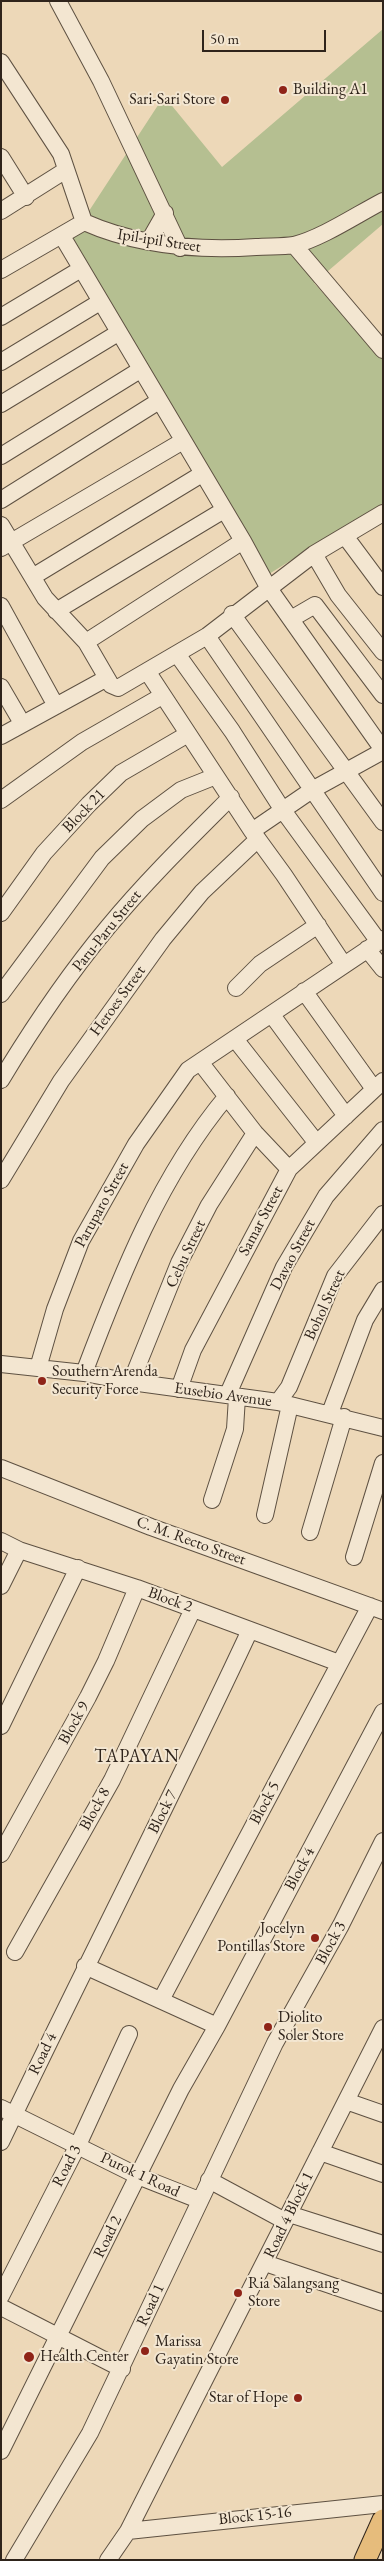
<!DOCTYPE html>
<style>
body{margin:0}
#map{position:relative;width:384px;height:2561px;overflow:hidden;background:#edd8b8;font-family:"EB Garamond",serif}
canvas{display:block}
.frame{position:absolute;inset:0;border:2px solid #2f241b;pointer-events:none}
.scale{position:absolute;left:202px;top:30px;width:124px;height:22px;box-sizing:border-box;border:2px solid #2f241b;border-top:0;padding-left:6px;font-size:15px;line-height:18px;white-space:nowrap;color:#2f241b;-webkit-text-stroke:4px #f3e6d1;paint-order:stroke}
</style>
<div id="map">
<canvas width="384" height="2561"></canvas>
<div class="frame"></div>
<div class="scale">50 m</div>
</div>
<script>
const ctx = document.querySelector('canvas').getContext('2d');
ctx.lineJoin = 'round';
function fill(path, color) { ctx.fillStyle = color; ctx.fill(path, 'evenodd'); }
function trace(path, color, width, dash) { ctx.strokeStyle = color; ctx.lineWidth = width; ctx.lineCap = dash ? 'butt' : 'round'; ctx.setLineDash(dash || []); ctx.stroke(path); }
function write(font, color, halo, rows, align = 'center') {
  ctx.font = font + ' "EB Garamond",serif'; ctx.lineWidth = 4; ctx.setLineDash([]); ctx.textBaseline = 'middle'; ctx.strokeStyle = halo; ctx.fillStyle = color; for (const [text, x, y, turn = 0] of rows) {
    ctx.save(); ctx.translate(x, y); ctx.rotate((+turn || 0) * Math.PI / 180); ctx.textAlign = isNaN(turn) ? turn : align; if (halo) ctx.strokeText(text, 0, 0); ctx.fillText(text, 0, 0); ctx.restore();
  }
}
fill(new Path2D(`
 M 383,29 L 383,224 L 314,283 L 383,359 L 383,503 L 269,574 L 72,237 L 164,96 L 222,167 Z`), '#b5bf91');
const minor = new Path2D(`
 M 58,1 L 101,81 L 180,248
 M 1,62 L 61,154 L 84,222
 M 1,157 L 26,197
 M 1,211 L 66,170
 M 84,222 C 138,246 197,251 256,247 C 268,246 282,247 294,245 C 322,238 356,215 383,201
 M 62,236 L 243,541
 M 149,241 L 165,213
 M 294,245 L 383,350
 M 1,270 L 84,222
 M 1,317 L 81,269
 M 1,362 L 100,302
 M 1,404 L 118,333
 M 1,456 L 140,370
 M 1,500 L 159,401
 M 1,525 L 45,598 L 86,642 L 111,685 L 118,688 L 207,636 L 314,554 L 383,513
 M 345,536 L 383,587
 M 1,548 L 183,441
 M 314,554 L 338,595 L 383,652
 M 34,576 L 202,474
 M 1,606 L 56,706
 M 56,611 L 224,510
 M 232,614 L 383,822
 M 291,619 L 315,605 L 383,695
 M 207,636 L 383,893
 M 86,642 L 243,541 L 268,587 L 383,750
 M 177,654 L 232,731 L 282,809 L 379,942
 M 147,671 L 252,831 L 284,875 L 344,965
 M 1,687 L 22,723
 M 1,736 L 107,678
 M 1,800 L 82,742 L 162,696
 M 252,831 L 312,790 L 383,751
 M 1,913 L 44,853 L 89,804 L 121,773 L 188,734
 M 367,949 L 383,969
 M 236,988 L 260,964 L 318,925
 M 304,991 L 374,1089
 M 1,994 L 102,858 L 142,819 L 181,790 L 216,776
 M 272,1015 L 346,1116
 M 235,1039 L 316,1142
 M 200,1062 L 255,1133 L 289,1169
 M 1,1080 C 33,1027 68,975 108,927 C 146,881 189,839 231,797
 M 1,1180 L 61,1081 L 163,939 L 202,892 L 258,839
 M 1,1364 L 84,1373 L 131,1382 L 278,1402 L 383,1428
 M 38,1368 L 55,1309 L 81,1241 L 136,1144 L 188,1070 L 383,939
 M 84,1373 C 121,1275 160,1176 227,1096
 M 131,1382 L 179,1263 L 209,1205 L 255,1133
 M 179,1389 L 193,1350 L 289,1169 L 383,1081
 M 228,1394 L 284,1267 L 326,1196 L 383,1130
 M 278,1402 L 289,1387 L 335,1276 L 383,1214
 M 330,1413 L 365,1320 L 383,1290
 M 1,1468 L 151,1527 L 383,1611
 M 212,1500 L 235,1429 L 237,1397
 M 265,1515 L 290,1405
 M 310,1532 L 344,1417
 M 1,1541 L 19,1550 L 137,1588 L 339,1663
 M 354,1557 L 383,1463
 M 1,1586 L 19,1550
 M 1,1726 L 78,1568
 M 1,1854 L 88,1697 L 106,1661 L 137,1588
 M 15,1952 L 112,1780 L 193,1609
 M 85,1966 L 217,2026
 M 161,2000 L 370,1606
 M 346,2101 L 383,2114
 M 1,2108 L 138,2176 L 199,2200
 M 1,2142 C 83,1970 170,1802 250,1630
 M 320,2152 L 383,2174
 M 209,2180 L 285,2221
 M 289,2214 L 383,2244
 M 265,2263 L 383,2303
 M 1,2296 L 78,2145 L 129,2034
 M 1,2307 L 122,2369
 M 1,2451 L 181,2089 L 217,2026 L 383,1712
 M 128,2531 L 383,2504
 M 14,2560 L 90,2433 L 275,2043 L 341,1925 L 383,1841
 M 108,2560 L 128,2531 L 383,2028`);
const major = new Path2D(`
 M 365,2560 L 383,2520`);
trace(minor, '#5e5142', 18);
trace(major, '#2f241b', 23);
trace(minor, '#f3e6d1', 16);
trace(major, '#e6bc7c', 21);
for (const [x, y, r, color] of [
 [283,90,5,"#8f2418"],
 [225,100,5,"#8f2418"],
 [42,1381,5,"#8f2418"],
 [315,1938,5,"#8f2418"],
 [268,2027,5,"#8f2418"],
 [238,2293,5,"#8f2418"],
 [145,2351,5,"#8f2418"],
 [29,2357,6,"#8f2418"],
 [298,2398,5,"#8f2418"]
]) { const dot = new Path2D(); dot.arc(x, y, r, 0, 2 * Math.PI); ctx.fillStyle = color; ctx.fill(dot); trace(dot, '#f3e6d1', 2); }
write('16px', '#2f241b', '#f3e6d1', [
 ["Building A1",293,90],
 ["Sari-Sari Store",215,100,"right"],
 ["Southern Arenda",52,1372],
 ["Security Force",52,1390],
 ["Jocelyn",305,1929,"right"],
 ["Pontillas Store",305,1947,"right"],
 ["Diolito",278,2018],
 ["Soler Store",278,2036],
 ["Ria Salangsang",248,2284],
 ["Store",248,2302],
 ["Marissa",155,2342],
 ["Gayatin Store",155,2360],
 ["Health Center",40,2357],
 ["Star of Hope",288,2398,"right"]
], 'left');
write('16px', '#2f241b', '#f3e6d1', [
 ["Ipil-ipil Street",159,241,9],
 ["Block 21",84,811,-46],
 ["Paru-Paru Street",107,931,-51],
 ["Heroes Street",118,1001,-54],
 ["Paruparo Street",102,1205,-61],
 ["Samar Street",261,1221,-62],
 ["Cebu Street",186,1254,-65],
 ["Davao Street",293,1255,-62],
 ["Bohol Street",325,1305,-65],
 ["Eusebio Avenue",223,1395,8],
 ["C. M. Recto Street",191,1541,20],
 ["Block 2",170,1600,20],
 ["Block 9",74,1723,-61],
 ["Block 5",265,1803,-62],
 ["Block 8",95,1809,-61],
 ["Block 7",163,1812,-63],
 ["Block 4",300,1869,-62],
 ["Block 3",331,1943,-61],
 ["Road 4",43,2054,-64],
 ["Road 3",67,2166,-63],
 ["Purok 1 Road",140,2175,25],
 ["Road 4 Block 1",289,2215,-64],
 ["Road 2",108,2237,-64],
 ["Road 1",151,2305,-65],
 ["Block 15-16",255,2516,-6]
]);
ctx.letterSpacing = '1px';
write('18px', '#2f241b', '#f3e6d1', [
 ["TAPAYAN",137,1757]
]);
ctx.letterSpacing = '0px';
</script>
